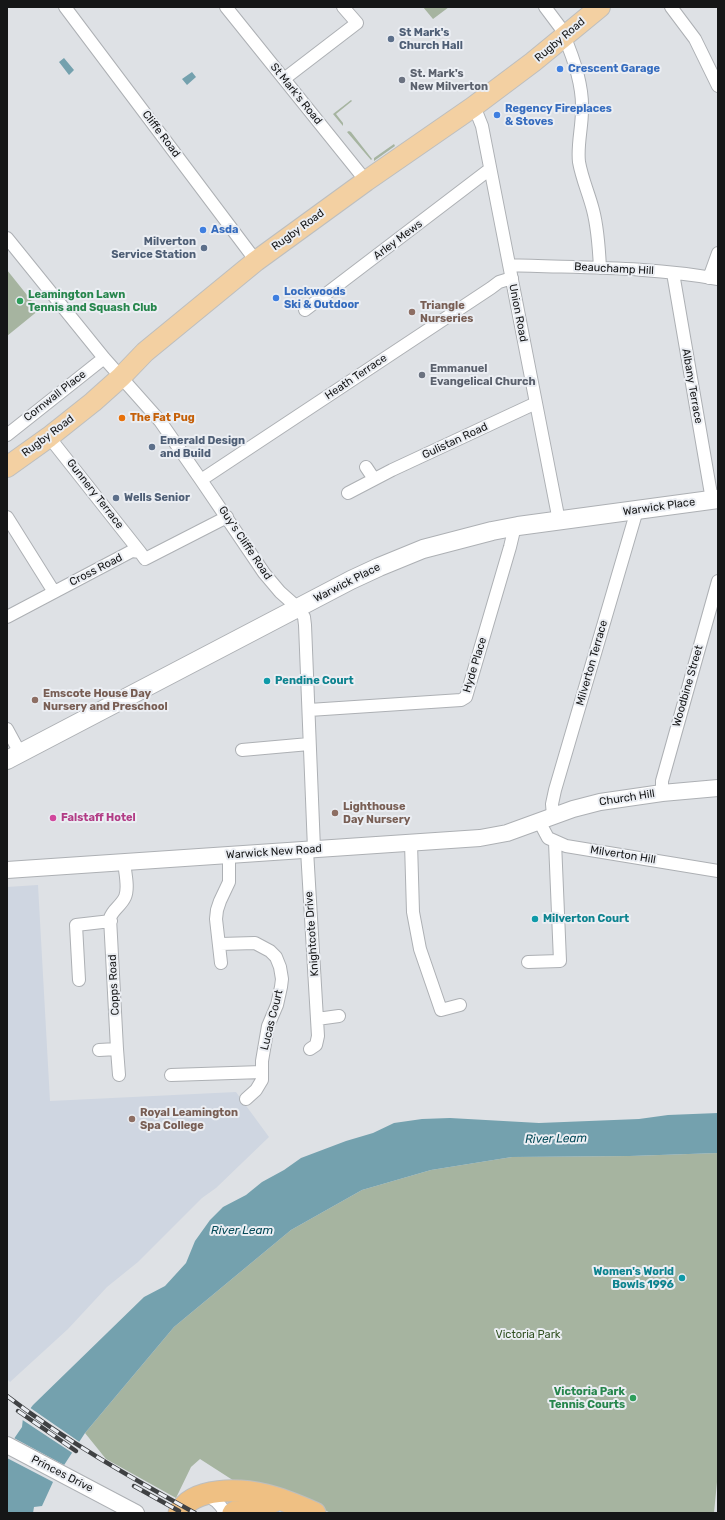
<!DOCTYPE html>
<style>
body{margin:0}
#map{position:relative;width:725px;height:1520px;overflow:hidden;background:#dee1e5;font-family:Rubik,sans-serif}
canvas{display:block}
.frame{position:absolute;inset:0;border:8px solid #151617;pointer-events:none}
</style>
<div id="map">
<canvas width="725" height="1520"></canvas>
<div class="frame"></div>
</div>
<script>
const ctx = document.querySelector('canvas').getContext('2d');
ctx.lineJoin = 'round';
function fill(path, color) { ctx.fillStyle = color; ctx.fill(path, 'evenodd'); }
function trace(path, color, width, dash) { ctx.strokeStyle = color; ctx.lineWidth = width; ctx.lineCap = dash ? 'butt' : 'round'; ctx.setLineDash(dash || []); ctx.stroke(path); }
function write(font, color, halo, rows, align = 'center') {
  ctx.font = font + ' Rubik,sans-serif'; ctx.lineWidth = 4; ctx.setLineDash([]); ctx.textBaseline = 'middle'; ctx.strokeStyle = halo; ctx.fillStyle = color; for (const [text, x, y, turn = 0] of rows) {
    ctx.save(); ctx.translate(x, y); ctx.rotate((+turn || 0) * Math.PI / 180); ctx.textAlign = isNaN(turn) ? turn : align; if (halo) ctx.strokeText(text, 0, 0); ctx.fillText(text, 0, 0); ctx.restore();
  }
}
fill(new Path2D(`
 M 38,885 L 50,1101 L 236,1092 L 269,1137 L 216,1188 L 202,1198 L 138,1262 L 107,1287 L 68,1329 L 10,1382 L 7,1379 L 7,887 Z`), '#cfd6e1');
fill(new Path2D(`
 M 423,7 L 449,7 L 433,19 Z
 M 351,100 L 352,101 L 336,114 L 343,123 L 343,126 L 333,114 Z
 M 349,131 L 351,132 L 372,159 L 371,160 L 347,132 Z
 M 394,144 L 395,146 L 374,161 L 374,158 Z
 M 7,270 L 39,310 L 7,336 Z
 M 718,1153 L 718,1482 L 717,1482 L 714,1513 L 331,1513 L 296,1498 L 242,1486 L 200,1459 L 191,1467 L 176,1498 L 106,1459 L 85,1433 L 174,1327 L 291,1230 L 362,1190 L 431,1170 L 512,1157 L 630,1156 Z`), '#a6b4a0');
fill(new Path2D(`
 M 64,58 L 74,70 L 69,75 L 59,62 Z
 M 192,72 L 196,77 L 187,85 L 182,79 Z
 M 718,1113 L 718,1153 L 630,1156 L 512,1157 L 431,1170 L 362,1190 L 291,1230 L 174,1327 L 85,1433 L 53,1482 L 42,1506 L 34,1507 L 33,1513 L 7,1513 L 7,1449 L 22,1427 L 23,1418 L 33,1405 L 144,1297 L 165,1286 L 186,1263 L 195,1241 L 210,1220 L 223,1207 L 246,1195 L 262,1182 L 284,1170 L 301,1158 L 346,1141 L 373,1133 L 394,1123 L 422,1119 L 450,1118 L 539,1123 L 639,1119 L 668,1115 Z`), '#74a1ae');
fill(new Path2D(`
 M 29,1407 L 81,1443 L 74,1454 L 21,1419 Z
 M 12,1437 L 66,1466 L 55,1483 L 7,1458 L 7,1445 Z`), '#dee1e5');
const minor = new Path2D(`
 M 65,7 L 256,261
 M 226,7 L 366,181
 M 545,7 L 566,35
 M 671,7 L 695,39 L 718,86
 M 564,36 C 574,59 583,85 582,110 C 582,128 577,145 579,162 C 582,179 589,194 593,210 C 598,229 599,248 600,268
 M 284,79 L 357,23 L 343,7
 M 473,107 L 478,116 L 482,126 L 559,521
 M 7,238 L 104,358 L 160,421 L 201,480 L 264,573 L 280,592 L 298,608 L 304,617 L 305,625 L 314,849
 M 509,265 C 579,268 649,266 718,279
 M 673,273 L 712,500
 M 709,278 L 718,253
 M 305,310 L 490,169
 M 7,435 L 104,358
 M 49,437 L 140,552
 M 366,467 L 374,479
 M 201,480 L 491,288 L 499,282 L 512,278
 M 348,493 L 392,470 L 536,403
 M 7,517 L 54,592
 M 7,617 L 132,551 L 140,552 L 145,559 L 227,517
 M 309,710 L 461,700 L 466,697 L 510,547 L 515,526
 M 7,729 L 20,753
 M 242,750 L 309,744
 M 662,793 L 662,781 L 718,581
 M 553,816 L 552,804 L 555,790 L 637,510
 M 539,821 L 548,838 L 566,846 L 718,871
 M 411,843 L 413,912 L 420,949 L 441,1010 L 460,1005
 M 307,850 L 318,1036 L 316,1045 L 310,1049
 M 220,944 L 255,943 L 270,951 L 276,957 L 280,967 L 282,979 L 281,987 L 277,1005 L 268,1026 L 262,1061 L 262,1080 L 256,1090 L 246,1099
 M 528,962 L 560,961 L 555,842
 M 221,963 L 216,919 L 217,910 L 220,901 L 229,882 L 229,855
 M 79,980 L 76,925 L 111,921
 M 317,1019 L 339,1016
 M 117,1049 L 110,918 C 113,909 121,906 125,897 C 129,888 125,872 124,862
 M 99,1050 L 117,1049 L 119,1075
 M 171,1075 L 262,1072
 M 204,1495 C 214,1498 220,1503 225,1513`);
const tertiary = new Path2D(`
 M 7,870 L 480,838 L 507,833 L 573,809 L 600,802 L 662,793 L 718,788
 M 7,1445 L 136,1513`);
const secondary = new Path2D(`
 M 7,760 L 351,580 L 379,567 L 423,549 L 492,531 L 518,526 L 718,499`);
const primary = new Path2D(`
 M 7,467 L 49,437 L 93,402 L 121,377 L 145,352 L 256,261 L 366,181 L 473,107 L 533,62 L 600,7`);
const trunk = new Path2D(`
 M 179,1513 C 193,1486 241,1489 266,1495 C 283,1499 299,1506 315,1513
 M 233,1513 L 250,1504 L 273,1502`);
trace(minor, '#adb0b4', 14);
trace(tertiary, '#adb0b4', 18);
trace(secondary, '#adb0b4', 20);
trace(primary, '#bdbebe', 22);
trace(trunk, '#bdbebe', 23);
trace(minor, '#fff', 12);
trace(tertiary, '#fff', 16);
trace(secondary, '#fff', 18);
trace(primary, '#f3d0a2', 20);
trace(trunk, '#efc083', 21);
const rail = new Path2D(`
 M 7,1396 C 66,1441 130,1477 195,1513
 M 18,1411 L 76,1451
 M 134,1486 L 179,1511`);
trace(rail, '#3f4143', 4.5);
trace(rail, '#ebeef3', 3, [9]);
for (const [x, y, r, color] of [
 [391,39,4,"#5c6f8a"],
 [560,69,4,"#3f7fe0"],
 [402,80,4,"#6b7280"],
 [497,115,4,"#3f7fe0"],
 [203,230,4,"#3f7fe0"],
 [204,248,4,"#5c6f8a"],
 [276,298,4,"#3f7fe0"],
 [20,301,4,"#2e9e5b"],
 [412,312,4,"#8d6e63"],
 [422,375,4,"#6b7280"],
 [122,418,4,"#e8710a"],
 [152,447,4,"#5c6f8a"],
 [116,498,4,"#5c6f8a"],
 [267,681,4,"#0f9aa8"],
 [35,700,4,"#8d6e63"],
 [335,813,4,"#8d6e63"],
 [53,818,4,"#d1479c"],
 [535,919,4,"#0f9aa8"],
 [132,1119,4,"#8d6e63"],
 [682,1278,4,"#0f9aa8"],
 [633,1398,4,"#2e9e5b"]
]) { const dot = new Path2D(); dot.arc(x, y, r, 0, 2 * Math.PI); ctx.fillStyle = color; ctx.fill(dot); trace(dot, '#ebeef3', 1.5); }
write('bold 11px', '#4e5e75', '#ebeef3', [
 ["St Mark's",399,33],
 ["Church Hall",399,46],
 ["Milverton",196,242,"right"],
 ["Service Station",196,255,"right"],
 ["Emerald Design",160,441],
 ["and Build",160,454],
 ["Wells Senior",124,498]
], 'left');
write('11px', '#151617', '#ebeef3', [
 ["Rugby Road",560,40,-40],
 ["St Mark's Road",296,94,51],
 ["Cliffe Road",161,134,53],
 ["Rugby Road",298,230,-36],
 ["Arley Mews",398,240,-37],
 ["Beauchamp Hill",614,269,3],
 ["Union Road",518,313,79],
 ["Heath Terrace",356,377,-34],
 ["Albany Terrace",692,386,80],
 ["Cornwall Place",55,396,-38],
 ["Rugby Road",48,436,-37],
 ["Gulistan Road",455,441,-25],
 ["Gunnery Terrace",95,494,52],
 ["Warwick Place",659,507,-8],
 ["Guy's Cliffe Road",245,543,56],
 ["Cross Road",96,570,-27],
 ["Warwick Place",347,583,-27],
 ["Milverton Terrace",592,663,-74],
 ["Hyde Place",475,665,-73],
 ["Woodbine Street",688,686,-74],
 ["Church Hill",627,798,-9],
 ["Warwick New Road",274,852,-4],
 ["Milverton Hill",623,855,9],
 ["Knightcote Drive",312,934,-94],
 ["Copps Road",114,985,-93],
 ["Lucas Court",272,1020,-76],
 ["Princes Drive",62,1474,27]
]);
write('bold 11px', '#366cbe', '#ebeef3', [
 ["Crescent Garage",568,69],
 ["Regency Fireplaces",505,109],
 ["& Stoves",505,122],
 ["Asda",211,230],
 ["Lockwoods",284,292],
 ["Ski & Outdoor",284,305]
], 'left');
write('bold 11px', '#5b616d', '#ebeef3', [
 ["St. Mark's",410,74],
 ["New Milverton",410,87],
 ["Emmanuel",430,369],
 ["Evangelical Church",430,382]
], 'left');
write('bold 11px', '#27864d', '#ebeef3', [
 ["Leamington Lawn",28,295],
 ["Tennis and Squash Club",28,308],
 ["Victoria Park",625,1392,"right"],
 ["Tennis Courts",625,1405,"right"]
], 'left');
write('bold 11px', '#785e54', '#ebeef3', [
 ["Triangle",420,306],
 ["Nurseries",420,319],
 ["Emscote House Day",43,694],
 ["Nursery and Preschool",43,707],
 ["Lighthouse",343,807],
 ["Day Nursery",343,820],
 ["Royal Leamington",140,1113],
 ["Spa College",140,1126]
], 'left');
write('bold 11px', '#c56008', '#ebeef3', [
 ["The Fat Pug",130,418]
], 'left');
write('bold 11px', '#0d838f', '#ebeef3', [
 ["Pendine Court",275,681],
 ["Milverton Court",543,919],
 ["Women's World",674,1272,"right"],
 ["Bowls 1996",674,1285,"right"]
], 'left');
write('bold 11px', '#b23c85', '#ebeef3', [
 ["Falstaff Hotel",61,818]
], 'left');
write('11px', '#315122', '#ebeef3', [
 ["Victoria Park",528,1335]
]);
write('italic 12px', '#064b59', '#ebeef3', [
 ["River Leam",556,1139,-1],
 ["River Leam",242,1231]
]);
</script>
